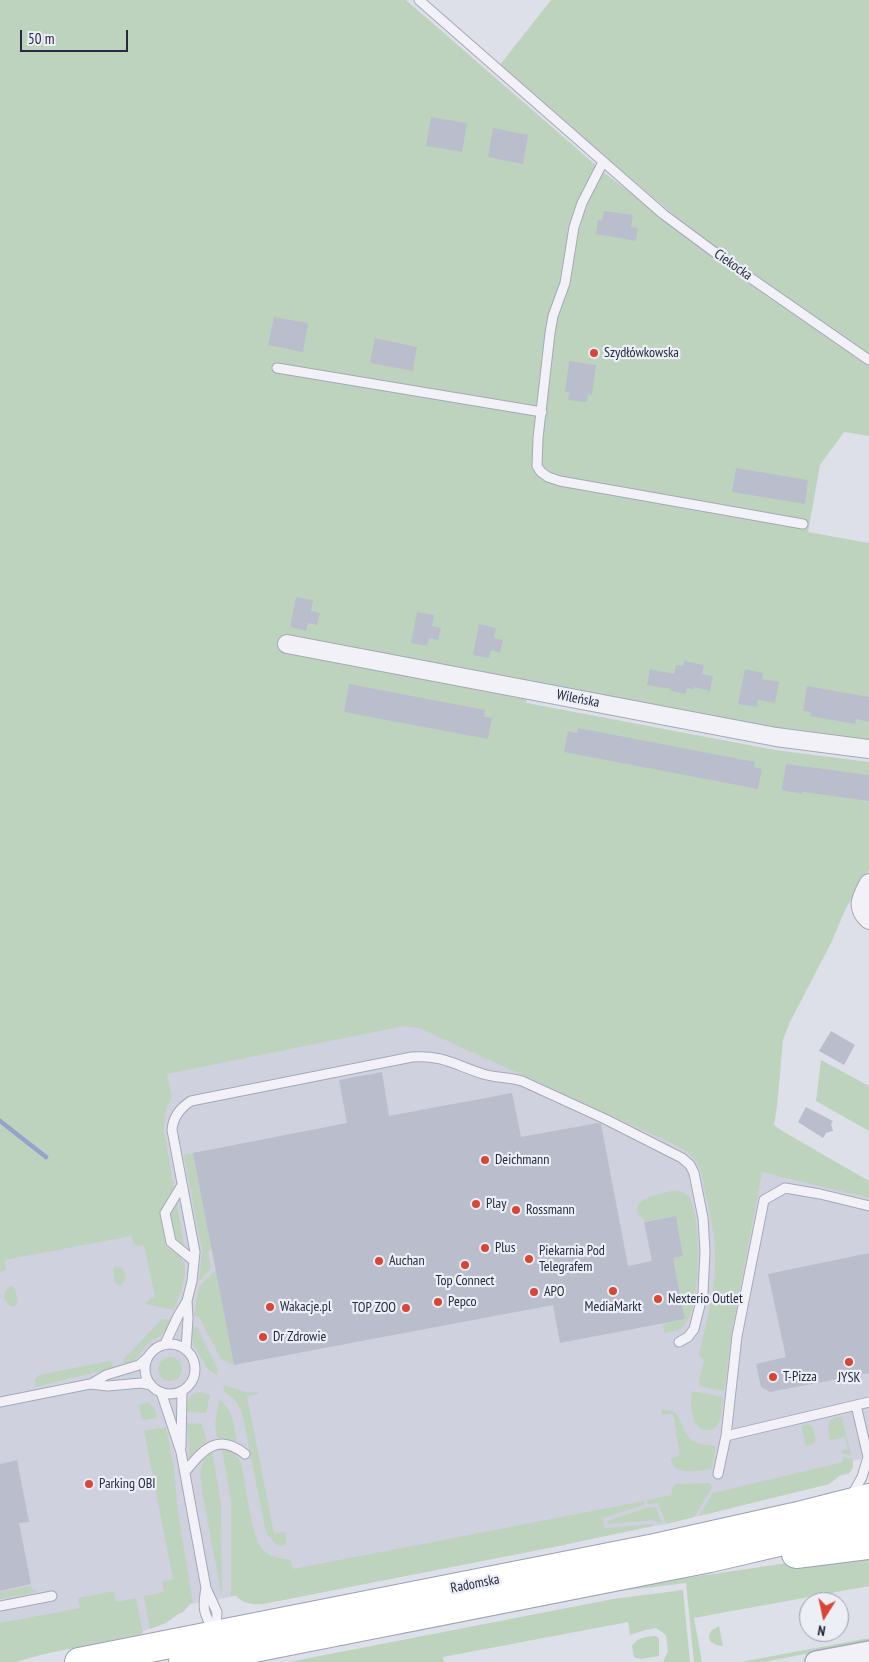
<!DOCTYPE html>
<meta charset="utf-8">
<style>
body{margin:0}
#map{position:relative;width:869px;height:1662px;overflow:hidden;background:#dddfe9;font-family:"PT Sans Narrow",sans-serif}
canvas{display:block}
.north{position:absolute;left:799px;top:1592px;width:50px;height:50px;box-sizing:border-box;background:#edeff6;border:1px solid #9da0ae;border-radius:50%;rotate:190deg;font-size:14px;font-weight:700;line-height:20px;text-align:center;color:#252941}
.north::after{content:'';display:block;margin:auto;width:18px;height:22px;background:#d94537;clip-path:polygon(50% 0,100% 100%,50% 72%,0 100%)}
.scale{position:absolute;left:20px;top:30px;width:108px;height:22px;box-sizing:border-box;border:2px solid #252941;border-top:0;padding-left:6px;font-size:15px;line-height:18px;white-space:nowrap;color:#252941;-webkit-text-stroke:4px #edeff6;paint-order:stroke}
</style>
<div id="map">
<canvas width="869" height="1662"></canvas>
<div class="north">N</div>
<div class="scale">50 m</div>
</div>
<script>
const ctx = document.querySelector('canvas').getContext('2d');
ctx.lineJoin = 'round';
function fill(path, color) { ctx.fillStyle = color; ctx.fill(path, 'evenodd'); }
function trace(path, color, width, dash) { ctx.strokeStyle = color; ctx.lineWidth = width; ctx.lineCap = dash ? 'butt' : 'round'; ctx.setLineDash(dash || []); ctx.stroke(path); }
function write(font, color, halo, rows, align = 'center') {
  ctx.font = font + ' "PT Sans Narrow",sans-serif'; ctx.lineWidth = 4.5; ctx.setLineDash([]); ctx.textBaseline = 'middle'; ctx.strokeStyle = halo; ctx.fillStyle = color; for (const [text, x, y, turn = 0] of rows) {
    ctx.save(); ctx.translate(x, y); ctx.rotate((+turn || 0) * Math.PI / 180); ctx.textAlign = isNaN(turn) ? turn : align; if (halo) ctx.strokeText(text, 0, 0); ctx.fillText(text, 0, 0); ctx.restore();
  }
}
fill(new Path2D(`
 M 392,1001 L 869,1193 L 869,1457 L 853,1461 L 853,1467 L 849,1474 L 840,1476 L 829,1484 L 666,1524 L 263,1604 L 255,1604 L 243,1602 L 236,1596 L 190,1604 L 183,1612 L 178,1614 L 166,1623 L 143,1631 L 142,1634 L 44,1654 L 15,1662 L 0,1662 L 0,1260 L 158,1047 Z`), '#cfd1de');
fill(new Path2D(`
 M 0,0 L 406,0 L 606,174 L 719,259 L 869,366 L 869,436 L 844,432 L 820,465 L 808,532 L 869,543 L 869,740 L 789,730 L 524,682 L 527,703 L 775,750 L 869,762 L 869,870 L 846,908 L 831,943 L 789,1024 L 783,1040 L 777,1107 L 774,1125 L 784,1132 L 869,1181 L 869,1198 L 762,1172 L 732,1331 L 724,1391 L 701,1387 L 699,1382 L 704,1360 L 699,1356 C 705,1328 713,1297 715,1269 C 717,1238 708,1207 702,1177 C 697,1157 690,1153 673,1144 L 419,1028 L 404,1026 L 167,1074 L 172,1096 L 166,1110 L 164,1129 L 174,1188 L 160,1211 L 167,1248 C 171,1251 176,1253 180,1257 C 192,1268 179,1297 174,1310 L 146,1304 L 149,1299 L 155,1297 L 144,1245 L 137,1246 L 134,1244 L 131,1236 L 5,1260 L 6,1270 L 0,1272 Z
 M 551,0 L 869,0 L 869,354 L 768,287 L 670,212 L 499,66 Z
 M 821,1060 L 869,1086 L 869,1131 L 816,1101 Z
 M 193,1153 L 212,1250 L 208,1251 L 211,1269 L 199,1281 L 202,1251 L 184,1155 Z
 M 671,1191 C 678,1191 685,1191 689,1197 C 702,1217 701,1307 685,1325 C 680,1331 672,1332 664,1333 L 663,1324 L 685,1319 L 673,1258 L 683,1256 L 676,1216 L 645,1221 C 622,1200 657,1195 671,1191 Z
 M 175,1203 L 177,1204 L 184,1246 L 183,1247 C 171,1237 167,1217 175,1203 Z
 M 115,1266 L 122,1268 L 126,1275 L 125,1281 L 120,1286 L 115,1283 L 113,1269 Z
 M 216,1270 L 234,1365 L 221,1359 L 199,1317 L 194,1316 L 199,1286 Z
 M 9,1287 L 12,1286 L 15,1289 L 18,1302 L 14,1307 L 9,1305 L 4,1298 L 5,1293 Z
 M 164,1319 L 171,1320 C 164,1339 159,1334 147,1345 C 137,1356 140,1359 124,1365 L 123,1360 L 161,1320 Z
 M 193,1326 L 197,1327 L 218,1369 L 217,1375 C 206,1370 204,1363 199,1354 C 192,1342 191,1340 193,1326 Z
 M158 1369a12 12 0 1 1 24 0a12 12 0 1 1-24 0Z
 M 109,1361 L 112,1362 L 113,1368 L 35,1387 L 35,1379 L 39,1375 Z
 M 224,1385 L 246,1392 L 259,1392 L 258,1394 L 247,1396 L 274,1534 L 284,1532 L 287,1542 L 284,1546 L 278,1546 L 266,1533 L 242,1413 L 236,1401 L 223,1390 Z
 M 692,1391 L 723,1397 C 722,1405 722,1417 718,1424 C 715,1428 712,1430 708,1430 C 690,1430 690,1403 692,1391 Z
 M 200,1392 L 210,1395 L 206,1413 L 187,1412 C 186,1401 188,1394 200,1392 Z
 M 219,1400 C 234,1409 234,1427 237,1443 L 228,1439 L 217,1438 L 215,1424 Z
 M 149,1402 L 155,1410 L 157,1418 L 142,1420 L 139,1405 Z
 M 662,1410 C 684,1408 679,1431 693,1441 C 700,1445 709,1445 716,1446 L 712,1469 C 699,1471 671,1476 671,1458 L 680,1455 L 673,1414 L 663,1415 L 661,1413 Z
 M 837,1417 L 842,1417 L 851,1455 L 842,1453 L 841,1451 L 848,1449 L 845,1437 L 830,1440 C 828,1429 825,1420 837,1417 Z
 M 187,1423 L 202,1424 L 207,1442 C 198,1447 194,1452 190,1462 Z
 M 809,1424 L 813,1428 L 816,1440 L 813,1444 L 806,1446 L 801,1426 Z
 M 166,1427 L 174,1467 L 178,1513 L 193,1603 L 190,1604 L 183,1612 L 178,1614 L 166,1623 L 150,1629 L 144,1596 L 164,1592 L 162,1582 L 173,1579 L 144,1431 Z
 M 222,1449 C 231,1451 237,1455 241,1463 C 246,1483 251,1539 264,1551 C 272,1558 281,1558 290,1560 L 293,1569 L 644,1501 L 644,1505 L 603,1518 L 604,1528 L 652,1524 L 652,1526 L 554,1547 L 263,1604 C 252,1605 244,1603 236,1596 L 231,1596 L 231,1502 Z
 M 212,1451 L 221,1503 L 222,1597 L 202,1492 L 200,1471 L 204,1459 Z
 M 843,1457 L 852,1458 C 854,1475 851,1470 839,1476 C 836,1478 832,1482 829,1484 L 699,1516 L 713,1493 L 843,1462 Z
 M 710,1483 L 712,1488 L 694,1517 L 666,1524 L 658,1503 L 648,1504 L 647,1500 L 671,1495 L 673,1486 L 676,1484 Z
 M 649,1507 L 656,1507 L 662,1524 L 653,1520 L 608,1524 L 607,1521 Z
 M 869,1551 L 869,1586 L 694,1618 L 702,1662 L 694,1662 L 686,1583 L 620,1591 L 399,1635 L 429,1622 L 604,1590 Z
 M 31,1586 L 32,1590 L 36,1589 L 34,1593 L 0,1599 L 0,1592 Z
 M 683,1590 L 690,1662 L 663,1662 L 668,1651 L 666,1635 L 656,1628 L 645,1630 L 630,1635 L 628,1622 L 443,1657 L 444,1662 L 289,1662 L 613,1599 Z
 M 114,1591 L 116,1602 L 136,1598 L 143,1631 L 142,1634 L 44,1654 L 15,1662 L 0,1662 L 0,1623 L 80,1608 L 78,1598 Z
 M 719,1626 L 723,1646 C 713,1646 704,1639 712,1630 Z
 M 656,1636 L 659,1639 L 659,1656 L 641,1659 L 634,1657 L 632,1646 C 638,1637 645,1637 656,1636 Z
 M 869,1638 L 869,1642 L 763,1662 L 741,1662 Z`), '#bed3be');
trace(new Path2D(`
 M 0,1121 L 46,1157`), '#95a3cc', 4.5);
fill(new Path2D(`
 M 431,117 L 467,123 L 462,152 L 426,146 Z
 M 493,128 L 528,135 L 523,164 L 488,157 Z
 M 604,211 L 633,215 L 631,227 L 638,228 L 636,241 L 596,234 L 598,220 L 602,221 Z
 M 274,317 L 308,323 L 303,352 L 268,345 Z
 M 375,338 L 417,347 L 413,371 L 370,363 Z
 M 569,361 L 596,365 L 592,395 L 588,394 L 587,402 L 568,400 L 569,392 L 565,392 Z
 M 736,468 L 808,480 L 805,504 L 732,492 Z
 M 296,597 L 313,600 L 311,611 L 320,613 L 317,625 L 308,623 L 306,631 L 290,627 Z
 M 417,612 L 434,615 L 432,626 L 441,628 L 438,640 L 429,638 L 427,646 L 411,643 Z
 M 479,624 L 496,628 L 494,638 L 503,640 L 500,653 L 491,650 L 489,658 L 473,655 Z
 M 684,661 L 704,665 L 702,674 L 713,676 L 710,691 L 694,687 L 694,690 L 687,688 L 686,694 L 671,691 L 671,689 L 647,685 L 650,669 L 674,674 L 676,665 L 683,666 Z
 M 745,669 L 763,673 L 762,679 L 779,682 L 775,703 L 758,700 L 757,707 L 738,704 Z
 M 349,684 L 485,710 L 484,717 L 492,718 L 488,739 L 344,712 Z
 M 807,686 L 869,697 L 869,722 L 856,719 L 855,724 L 810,716 L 811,712 L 803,711 Z
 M 578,728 L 755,762 L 754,767 L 762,769 L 758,789 L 564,752 L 568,731 L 577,733 Z
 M 786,764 L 869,775 L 869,801 L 803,792 L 802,794 L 782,790 Z
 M 831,1031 L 855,1045 L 844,1065 L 819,1051 Z
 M 382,1072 L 389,1116 L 512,1093 L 521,1137 L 598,1123 L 601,1124 L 628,1266 L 652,1261 L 644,1222 L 676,1216 L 683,1256 L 673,1258 L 685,1319 L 560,1343 L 553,1305 L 234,1365 L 193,1153 L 347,1123 L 339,1080 Z
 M 806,1107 L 833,1121 L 831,1124 L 833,1131 L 826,1133 L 823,1138 L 798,1122 Z
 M 869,1253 L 869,1373 L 770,1392 L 761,1387 L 756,1364 L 786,1357 L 768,1274 Z
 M 17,1460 L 29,1522 L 19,1523 L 31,1584 L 0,1591 L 0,1464 Z`), '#babdcc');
const service = new Path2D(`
 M 419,0 L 663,214 L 729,263 L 869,360
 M 603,162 L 582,203 L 574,227 L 565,283 L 553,316 L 550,333 L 538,438 L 537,466 L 541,472 L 548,477 L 560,481 L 803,524
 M 277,368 L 542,412
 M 182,1185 L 165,1213 L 171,1242 L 194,1261
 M145 1369a25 25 0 1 1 50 0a25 25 0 1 1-50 0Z
 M 165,1344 L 178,1316 L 187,1301
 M 186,1349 L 188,1319 L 187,1301 L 192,1281 L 195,1252 L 172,1130 C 173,1117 180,1108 191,1101 L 412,1057 C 443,1055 455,1065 483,1074 C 496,1078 509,1077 522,1081 L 605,1119 L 682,1158 L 690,1165 L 694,1173 L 703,1218 L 705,1251 L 703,1293 L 694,1329 L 688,1337 L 679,1342
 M 91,1384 L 106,1375 L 139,1365 L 148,1357
 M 161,1392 L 181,1452 L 206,1588 L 217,1612 L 216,1632
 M 0,1402 L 90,1384 L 108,1386 L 141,1383 L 151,1385
 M 726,1436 L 869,1402
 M 181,1447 L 182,1391
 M 185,1472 C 203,1450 217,1432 245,1454
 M 718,1474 L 726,1436 L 737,1336 L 764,1200 L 785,1188 L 820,1194 L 869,1206
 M 851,1497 L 862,1477 L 868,1457 L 856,1405
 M 206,1588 C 202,1610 204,1613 214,1632
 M 0,1606 L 52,1596`);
const minor = new Path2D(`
 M 287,644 L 776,737 L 869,749
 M 869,883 C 861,898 855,907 869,920`);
const tertiary = new Path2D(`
 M 816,1662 L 869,1652`);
const primary = new Path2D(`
 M 796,1554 L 869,1545
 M 79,1662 L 655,1548 L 794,1517 L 869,1498
 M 183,1662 L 710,1558 L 869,1521`);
trace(service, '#a6a8b7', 11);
trace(minor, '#a6a8b7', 20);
trace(tertiary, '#a6a8b7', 24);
trace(primary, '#9ca0b5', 30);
trace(service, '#f1f1f7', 9);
trace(minor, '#f1f1f7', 18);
trace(tertiary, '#f1f1f7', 21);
trace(primary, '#fff', 28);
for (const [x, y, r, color] of [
 [594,353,5,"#d94537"],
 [485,1160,5,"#d94537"],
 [476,1204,5,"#d94537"],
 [516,1210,5,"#d94537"],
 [485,1248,5,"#d94537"],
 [529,1259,5,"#d94537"],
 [379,1261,5,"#d94537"],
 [465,1265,5,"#d94537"],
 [613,1291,5,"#d94537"],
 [534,1292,5,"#d94537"],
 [658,1299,5,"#d94537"],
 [438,1302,5,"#d94537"],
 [270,1307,5,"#d94537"],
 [406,1308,5,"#d94537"],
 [263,1337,5,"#d94537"],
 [849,1362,5,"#d94537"],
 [773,1377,5,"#d94537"],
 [89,1484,5,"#d94537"]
]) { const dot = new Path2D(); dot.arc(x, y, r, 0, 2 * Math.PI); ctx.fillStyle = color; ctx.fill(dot); trace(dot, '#edeff6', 2); }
write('14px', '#252941', '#edeff6', [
 ["Ciekocka",733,265,35],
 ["Wileńska",578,699,11],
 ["Radomska",475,1584,-11]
]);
write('14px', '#252941', '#edeff6', [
 ["Szydłówkowska",604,353],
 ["Deichmann",495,1160],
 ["Play",486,1204],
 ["Rossmann",526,1210],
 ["Plus",495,1248],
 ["Piekarnia Pod",539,1251],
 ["Telegrafem",539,1267],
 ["Auchan",389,1261],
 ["Top Connect",465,1281,"center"],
 ["APO",544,1292],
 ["Nexterio Outlet",668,1299],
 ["Pepco",448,1302],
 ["Wakacje.pl",280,1307],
 ["MediaMarkt",613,1307,"center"],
 ["TOP ZOO",396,1308,"right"],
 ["Dr Zdrowie",273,1337],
 ["T-Pizza",783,1377],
 ["JYSK",849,1378,"center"],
 ["Parking OBI",99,1484]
], 'left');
</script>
